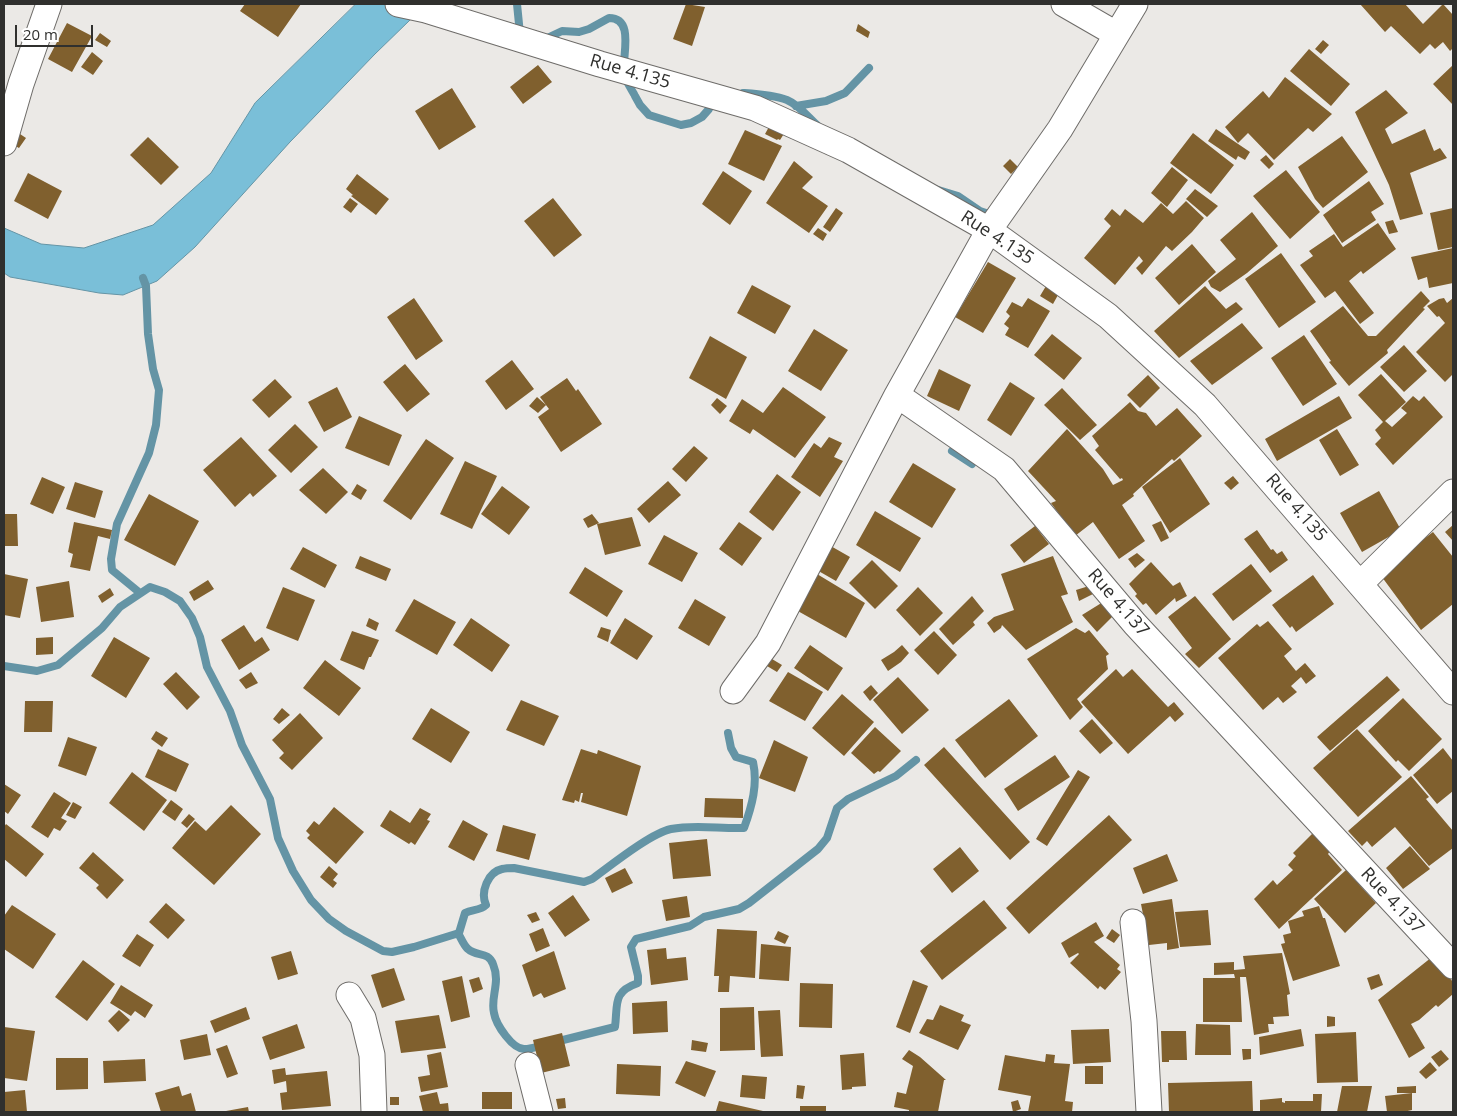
<!DOCTYPE html>
<style>
body{margin:0}
#map{position:relative;width:1457px;height:1116px;overflow:hidden;background:#ebe9e6;font-family:"Open Sans",sans-serif}
canvas{display:block}
.frame{position:absolute;inset:0;border:5px solid #30302e;pointer-events:none}
.scale{position:absolute;left:15px;top:25px;width:78px;height:22px;box-sizing:border-box;border:2px solid #30302e;border-top:0;padding-left:6px;font-size:15px;line-height:18px;white-space:nowrap;color:#30302e;-webkit-text-stroke:4px #fff;paint-order:stroke}
</style>
<div id="map">
<canvas width="1457" height="1116"></canvas>
<div class="frame"></div>
<div class="scale">20 m</div>
</div>
<script>
const ctx = document.querySelector('canvas').getContext('2d');
ctx.lineJoin = 'round';
function fill(path, color) { ctx.fillStyle = color; ctx.fill(path, 'evenodd'); }
function trace(path, color, width, dash) { ctx.strokeStyle = color; ctx.lineWidth = width; ctx.lineCap = dash ? 'butt' : 'round'; ctx.setLineDash(dash || []); ctx.stroke(path); }
function write(font, color, halo, rows, align = 'center') {
  ctx.font = font + ' "Open Sans",sans-serif'; ctx.lineWidth = 5; ctx.setLineDash([]); ctx.textBaseline = 'middle'; ctx.strokeStyle = halo; ctx.fillStyle = color; for (const [text, x, y, turn = 0] of rows) {
    ctx.save(); ctx.translate(x, y); ctx.rotate((+turn || 0) * Math.PI / 180); ctx.textAlign = isNaN(turn) ? turn : align; if (halo) ctx.strokeText(text, 0, 0); ctx.fillText(text, 0, 0); ctx.restore();
  }
}
const water = new Path2D(`
 M 356,4 L 430,4 L 410,20 L 375,54 L 290,142 L 195,247 L 157,281 L 123,295 L 99,293 L 10,277 L 4,273 L 4,228 L 41,244 L 84,248 L 153,225 L 211,173 L 255,103 Z`);
fill(water, '#7abfd8');
trace(water, '#6494a5', 1);
trace(new Path2D(`
 M 517,4 L 520,34
 M 543,40 L 562,31 L 579,32 L 589,29 L 609,18 C 635,18 622,56 624,72 C 625,80 630,87 634,94
 M 743,93 C 757,94 773,95 787,100 C 799,105 808,117 818,126
 M 635,96 L 640,105 L 649,115 L 681,125 L 691,123 L 702,117 L 709,109 L 713,100
 M 796,106 L 826,101 L 845,93 L 869,68
 M 935,189 L 958,196 L 980,211 L 989,214
 M 952,451 L 972,464
 M 140,593 L 112,570 L 111,559 L 117,524 L 149,453 L 156,425 L 159,390 L 153,369 L 148,334 L 146,286 L 143,278
 M 4,666 L 37,671 L 58,665 L 102,628 L 120,607 L 150,587 L 165,592 L 180,601 L 192,618 L 200,637 L 207,667 L 230,711 L 242,745 L 270,799 L 278,838 L 293,871 L 311,900 L 329,919 L 346,931 L 383,951 L 392,952 L 414,947 L 459,933 L 465,913 C 472,909 480,911 486,905 C 480,892 488,872 502,869 C 506,868 510,868 514,868 L 584,882 L 592,879 C 610,866 651,833 671,829 C 695,824 720,829 744,828 C 752,806 758,784 753,762 L 736,757 L 731,748 L 728,733
 M 458,933 C 461,938 464,946 468,949 C 477,957 488,951 493,964 C 501,983 490,997 494,1013 C 496,1025 513,1050 525,1049 C 531,1049 538,1046 544,1045
 M 555,1042 L 615,1027 C 618,1004 612,992 638,983 L 638,976 L 631,947 L 636,939 L 690,926 L 704,917 L 739,909 L 749,903 L 818,849 L 827,838 L 837,808 L 848,799 L 896,776 L 916,760`), '#6494a5', 8);
fill(new Path2D(`
 M 245,4 L 301,4 L 278,37 L 240,11 Z
 M 686,4 L 705,7 L 692,46 L 673,39 Z
 M 1360,4 L 1405,4 L 1423,24 L 1443,4 L 1453,15 L 1453,48 L 1450,51 L 1443,42 L 1435,49 L 1430,44 L 1420,54 L 1391,26 L 1385,32 Z
 M 67,23 L 92,36 L 72,72 L 48,59 Z
 M 858,24 L 870,32 L 868,38 L 856,31 Z
 M 100,33 L 111,41 L 107,47 L 95,40 Z
 M 1323,40 L 1329,45 L 1321,54 L 1315,49 Z
 M 1309,49 L 1350,84 L 1331,106 L 1290,71 Z
 M 92,52 L 103,61 L 93,75 L 81,67 Z
 M 538,65 L 552,82 L 523,104 L 510,87 Z
 M 1453,65 L 1453,105 L 1433,84 Z
 M 1285,77 L 1332,114 L 1313,132 L 1308,128 L 1274,160 L 1248,133 L 1238,143 L 1225,127 L 1263,91 L 1269,98 Z
 M 452,88 L 476,127 L 439,150 L 415,111 Z
 M 1386,90 L 1408,113 L 1385,129 L 1392,144 L 1425,129 L 1434,151 L 1440,148 L 1447,158 L 1410,173 L 1423,214 L 1400,220 L 1389,185 L 1355,112 Z
 M 770,125 L 787,129 L 780,140 L 778,139 L 777,140 L 765,134 Z
 M 1216,129 L 1250,152 L 1245,160 L 1238,156 L 1236,160 L 1208,141 Z
 M 14,130 L 26,138 L 19,148 L 7,141 Z
 M 745,130 L 782,146 L 764,181 L 728,164 Z
 M 1193,133 L 1234,165 L 1211,194 L 1170,163 Z
 M 1342,136 L 1368,172 L 1323,208 L 1315,199 L 1298,167 Z
 M 148,137 L 179,167 L 161,185 L 130,155 Z
 M 1266,155 L 1274,164 L 1269,169 L 1260,160 Z
 M 1010,159 L 1018,167 L 1011,174 L 1003,166 Z
 M 794,161 L 813,177 L 802,188 L 828,206 L 809,233 L 766,203 Z
 M 1172,167 L 1188,180 L 1167,207 L 1151,193 Z
 M 1286,170 L 1320,212 L 1290,239 L 1253,196 Z
 M 723,171 L 752,191 L 730,225 L 702,204 Z
 M 28,173 L 62,191 L 48,219 L 14,201 Z
 M 357,174 L 389,199 L 376,215 L 351,196 L 353,195 L 346,189 Z
 M 1369,181 L 1384,204 L 1371,212 L 1376,220 L 1342,243 L 1323,215 Z
 M 1195,189 L 1218,206 L 1207,217 L 1186,199 Z
 M 350,198 L 358,204 L 351,213 L 343,207 Z
 M 553,198 L 582,235 L 554,257 L 524,221 Z
 M 1186,201 L 1204,218 L 1192,232 L 1172,251 L 1166,246 L 1142,275 L 1136,268 L 1143,261 L 1139,256 L 1115,285 L 1084,258 L 1111,226 L 1104,219 L 1112,209 L 1120,216 L 1125,209 L 1143,223 L 1161,203 L 1173,214 Z
 M 836,208 L 843,213 L 830,232 L 823,227 Z
 M 1453,208 L 1453,247 L 1438,250 L 1430,213 Z
 M 1252,212 L 1278,246 L 1247,273 L 1220,292 L 1211,287 L 1208,281 L 1236,259 L 1220,240 Z
 M 1393,220 L 1398,232 L 1389,234 L 1385,222 Z
 M 1378,223 L 1396,249 L 1363,274 L 1361,271 L 1349,281 L 1374,313 L 1360,324 L 1335,291 L 1325,298 L 1300,265 L 1313,256 L 1309,251 L 1334,234 L 1343,247 Z
 M 818,228 L 827,234 L 823,241 L 813,234 Z
 M 1192,244 L 1216,272 L 1179,305 L 1155,278 Z
 M 1453,248 L 1453,283 L 1429,288 L 1427,277 L 1418,280 L 1411,257 Z
 M 1281,253 L 1316,302 L 1279,328 L 1245,279 Z
 M 988,262 L 1016,278 L 983,333 L 955,317 Z
 M 752,285 L 791,306 L 775,334 L 737,313 Z
 M 1046,286 L 1058,295 L 1053,304 L 1040,296 Z
 M 1205,286 L 1226,309 L 1236,302 L 1243,309 L 1179,358 L 1154,331 Z
 M 1421,291 L 1430,301 L 1423,308 L 1425,309 L 1387,350 L 1388,353 L 1349,386 L 1329,362 L 1331,361 L 1310,331 L 1343,306 L 1368,336 L 1376,336 Z
 M 414,298 L 443,341 L 416,360 L 387,317 Z
 M 1028,298 L 1050,311 L 1028,348 L 1005,335 L 1009,328 L 1004,324 L 1010,316 L 1006,312 L 1012,302 L 1022,307 Z
 M 1444,298 L 1447,303 L 1453,298 L 1453,374 L 1445,382 L 1416,352 L 1445,323 L 1439,316 L 1437,317 L 1427,306 L 1439,299 Z
 M 1242,323 L 1263,348 L 1212,385 L 1190,361 Z
 M 814,329 L 848,350 L 821,391 L 788,371 Z
 M 1052,334 L 1082,358 L 1064,380 L 1034,355 Z
 M 1304,335 L 1337,384 L 1303,406 L 1271,358 Z
 M 710,336 L 747,357 L 726,399 L 689,378 Z
 M 1404,345 L 1427,371 L 1404,392 L 1380,367 Z
 M 512,360 L 534,389 L 506,410 L 485,381 Z
 M 405,364 L 430,394 L 407,412 L 383,382 Z
 M 939,369 L 971,385 L 959,411 L 927,396 Z
 M 1381,374 L 1406,402 L 1385,421 L 1392,427 L 1407,413 L 1401,408 L 1413,396 L 1419,401 L 1424,396 L 1443,417 L 1393,465 L 1375,444 L 1381,438 L 1375,430 L 1383,422 L 1358,395 Z
 M 1148,375 L 1160,388 L 1140,408 L 1127,395 Z
 M 567,378 L 576,391 L 578,389 L 602,424 L 561,452 L 538,417 L 549,409 L 540,397 Z
 M 275,379 L 292,397 L 269,418 L 252,400 Z
 M 1010,382 L 1035,398 L 1011,436 L 987,420 Z
 M 337,387 L 352,417 L 324,432 L 308,402 Z
 M 783,387 L 826,417 L 795,458 L 753,429 L 750,434 L 729,421 L 742,399 L 763,413 Z
 M 1062,388 L 1097,425 L 1080,440 L 1044,405 Z
 M 1339,396 L 1352,418 L 1277,461 L 1265,439 Z
 M 537,397 L 546,405 L 538,413 L 529,406 Z
 M 717,398 L 727,406 L 720,414 L 711,405 Z
 M 1130,402 L 1138,411 L 1146,413 L 1156,426 L 1177,408 L 1202,436 L 1174,461 L 1172,459 L 1133,494 L 1134,496 L 1122,505 L 1145,541 L 1119,559 L 1093,522 L 1075,536 L 1051,503 L 1056,501 L 1028,471 L 1067,429 L 1103,469 L 1113,485 L 1123,480 L 1122,478 L 1120,479 L 1095,450 L 1099,446 L 1092,436 Z
 M 359,416 L 402,435 L 389,466 L 345,448 Z
 M 295,424 L 318,447 L 291,473 L 268,450 Z
 M 1337,429 L 1359,465 L 1340,476 L 1319,440 Z
 M 241,437 L 277,476 L 253,497 L 250,493 L 235,507 L 203,470 Z
 M 829,437 L 842,443 L 834,457 L 843,461 L 820,497 L 791,477 L 814,443 L 821,448 Z
 M 426,439 L 454,458 L 411,520 L 383,501 Z
 M 694,446 L 708,458 L 686,482 L 672,469 Z
 M 1180,458 L 1210,504 L 1170,533 L 1142,487 Z
 M 465,461 L 497,476 L 472,529 L 440,514 Z
 M 913,463 L 956,489 L 932,528 L 889,502 Z
 M 323,468 L 348,492 L 326,514 L 299,490 Z
 M 777,474 L 801,492 L 773,531 L 749,512 Z
 M 1233,476 L 1239,483 L 1231,490 L 1224,483 Z
 M 42,477 L 65,487 L 53,514 L 30,504 Z
 M 668,481 L 681,495 L 649,523 L 637,509 Z
 M 75,482 L 103,491 L 95,518 L 66,509 Z
 M 357,484 L 367,490 L 361,500 L 351,494 Z
 M 502,486 L 530,507 L 509,535 L 481,514 Z
 M 1379,491 L 1401,530 L 1362,552 L 1340,513 Z
 M 149,494 L 199,521 L 175,566 L 124,540 Z
 M 875,511 L 921,538 L 900,572 L 856,545 Z
 M 4,514 L 17,514 L 18,546 L 4,546 Z
 M 592,514 L 599,523 L 588,528 L 583,519 Z
 M 632,517 L 641,546 L 605,555 L 597,524 Z
 M 1161,521 L 1169,538 L 1161,542 L 1152,525 Z
 M 74,522 L 112,530 L 110,539 L 98,536 L 90,571 L 70,567 L 73,554 L 68,552 Z
 M 739,522 L 762,538 L 742,566 L 719,549 Z
 M 1453,525 L 1453,541 L 1445,532 Z
 M 1035,526 L 1049,544 L 1024,563 L 1010,545 Z
 M 1257,530 L 1271,550 L 1273,549 L 1277,554 L 1282,551 L 1288,560 L 1270,573 L 1244,539 Z
 M 1433,532 L 1453,557 L 1453,604 L 1421,630 L 1379,573 Z
 M 664,535 L 698,553 L 682,582 L 648,564 Z
 M 829,545 L 850,557 L 836,581 L 815,569 Z
 M 303,547 L 337,565 L 325,588 L 290,569 Z
 M 1137,553 L 1145,560 L 1135,568 L 1128,559 Z
 M 360,556 L 391,569 L 386,581 L 355,568 Z
 M 1053,556 L 1068,594 L 1061,596 L 1073,622 L 1026,650 L 1002,625 L 1001,628 L 994,633 L 987,623 L 994,617 L 1014,610 L 1001,574 Z
 M 872,560 L 898,586 L 875,609 L 849,583 Z
 M 1151,562 L 1173,586 L 1180,582 L 1187,596 L 1176,602 L 1175,598 L 1156,615 L 1146,603 L 1143,605 L 1135,596 L 1137,594 L 1129,584 Z
 M 1251,564 L 1272,591 L 1233,621 L 1212,594 Z
 M 585,567 L 623,591 L 607,617 L 569,593 Z
 M 4,574 L 28,579 L 20,618 L 4,615 Z
 M 817,574 L 865,603 L 846,638 L 796,610 Z
 M 1313,575 L 1334,604 L 1296,632 L 1292,626 L 1290,628 L 1272,605 Z
 M 208,580 L 214,589 L 194,601 L 189,592 Z
 M 69,581 L 74,617 L 41,622 L 36,587 Z
 M 1089,586 L 1093,594 L 1079,601 L 1076,590 Z
 M 283,587 L 315,600 L 298,641 L 266,628 Z
 M 918,587 L 943,613 L 920,636 L 896,610 Z
 M 110,588 L 114,595 L 102,603 L 98,596 Z
 M 972,596 L 984,611 L 973,622 L 975,625 L 953,645 L 939,629 Z
 M 1195,596 L 1231,639 L 1199,668 L 1185,654 L 1192,648 L 1168,617 Z
 M 414,599 L 456,622 L 437,655 L 395,631 Z
 M 695,599 L 726,617 L 709,646 L 678,628 Z
 M 1103,602 L 1114,615 L 1097,632 L 1082,615 Z
 M 369,618 L 379,623 L 376,631 L 366,626 Z
 M 471,618 L 510,645 L 492,672 L 453,645 Z
 M 625,618 L 653,636 L 637,660 L 610,643 Z
 M 1268,621 L 1292,649 L 1284,656 L 1296,671 L 1305,663 L 1316,676 L 1306,684 L 1301,677 L 1291,686 L 1297,692 L 1283,703 L 1278,697 L 1263,710 L 1218,658 L 1257,624 L 1260,627 Z
 M 244,625 L 255,642 L 262,637 L 270,650 L 239,670 L 221,640 Z
 M 601,627 L 611,630 L 608,642 L 597,637 Z
 M 1076,628 L 1085,633 L 1089,630 L 1109,654 L 1106,656 L 1108,669 L 1077,699 L 1083,707 L 1070,720 L 1027,659 Z
 M 352,631 L 379,640 L 371,657 L 369,657 L 364,670 L 340,660 Z
 M 934,631 L 957,655 L 938,675 L 914,650 Z
 M 53,637 L 53,654 L 36,655 L 36,638 Z
 M 114,637 L 150,658 L 126,698 L 91,676 Z
 M 810,645 L 843,668 L 828,691 L 794,668 Z
 M 902,645 L 909,653 L 901,662 L 888,671 L 881,660 L 894,652 Z
 M 772,659 L 782,665 L 777,672 L 767,666 Z
 M 325,660 L 361,688 L 339,716 L 303,688 Z
 M 1116,669 L 1123,677 L 1132,669 L 1168,707 L 1174,702 L 1184,714 L 1175,722 L 1170,716 L 1128,754 L 1081,702 Z
 M 176,672 L 200,697 L 187,710 L 163,684 Z
 M 251,672 L 258,683 L 246,689 L 239,680 Z
 M 788,672 L 823,692 L 805,721 L 769,701 Z
 M 1387,676 L 1400,690 L 1330,751 L 1317,737 Z
 M 898,677 L 929,710 L 902,734 L 873,700 Z
 M 871,685 L 878,693 L 870,701 L 863,692 Z
 M 842,694 L 874,722 L 844,756 L 812,728 Z
 M 1403,698 L 1442,739 L 1409,771 L 1398,760 L 1396,762 L 1368,731 Z
 M 1009,699 L 1038,736 L 985,778 L 955,740 Z
 M 521,700 L 559,716 L 544,746 L 506,730 Z
 M 25,701 L 53,701 L 52,732 L 24,732 Z
 M 282,708 L 290,715 L 279,724 L 273,719 Z
 M 431,708 L 470,732 L 451,763 L 412,739 Z
 M 300,713 L 323,738 L 292,770 L 279,758 L 284,753 L 272,740 Z
 M 1092,719 L 1113,743 L 1100,754 L 1079,731 Z
 M 875,727 L 901,751 L 880,772 L 878,771 L 874,774 L 851,753 Z
 M 1357,729 L 1402,777 L 1358,817 L 1313,768 Z
 M 156,731 L 168,738 L 162,747 L 151,739 Z
 M 68,737 L 97,747 L 86,776 L 58,766 Z
 M 774,740 L 808,757 L 795,792 L 759,778 Z
 M 944,747 L 1030,842 L 1010,860 L 924,765 Z
 M 1443,748 L 1453,761 L 1453,791 L 1437,804 L 1413,775 Z
 M 158,749 L 189,764 L 176,792 L 145,777 Z
 M 581,749 L 597,754 L 598,750 L 641,766 L 627,816 L 581,802 L 583,793 L 581,793 L 579,802 L 575,800 L 574,803 L 562,800 Z
 M 1055,755 L 1070,777 L 1018,811 L 1004,789 Z
 M 1078,770 L 1090,777 L 1047,846 L 1036,839 Z
 M 132,772 L 167,800 L 144,831 L 109,803 Z
 M 1411,776 L 1429,797 L 1426,799 L 1453,831 L 1453,848 L 1429,866 L 1395,827 L 1372,847 L 1367,841 L 1362,846 L 1348,831 Z
 M 4,784 L 21,795 L 8,814 L 4,811 Z
 M 54,792 L 71,803 L 61,818 L 67,821 L 60,831 L 54,828 L 48,838 L 31,827 Z
 M 705,798 L 743,799 L 743,818 L 704,817 Z
 M 171,800 L 183,809 L 175,821 L 162,812 Z
 M 73,802 L 82,807 L 75,819 L 66,815 Z
 M 231,805 L 261,834 L 214,885 L 172,848 L 195,821 L 206,831 Z
 M 334,807 L 364,832 L 336,864 L 307,838 L 310,835 L 306,831 L 314,821 L 319,825 Z
 M 420,808 L 431,814 L 427,820 L 430,821 L 415,845 L 411,842 L 409,844 L 380,826 L 390,810 L 410,823 Z
 M 189,814 L 195,819 L 187,828 L 181,823 Z
 M 1109,815 L 1132,840 L 1029,934 L 1006,908 Z
 M 463,820 L 488,834 L 474,861 L 448,847 Z
 M 6,824 L 44,854 L 26,877 L 4,859 L 4,827 Z
 M 503,825 L 536,834 L 529,860 L 496,851 Z
 M 1314,832 L 1330,851 L 1328,854 L 1342,870 L 1279,929 L 1254,899 L 1273,880 L 1277,885 L 1293,870 L 1288,865 L 1296,856 L 1293,853 Z
 M 707,839 L 711,876 L 673,879 L 669,843 Z
 M 1410,846 L 1430,869 L 1403,889 L 1386,868 Z
 M 960,847 L 979,871 L 952,893 L 933,869 Z
 M 93,852 L 124,880 L 107,899 L 96,888 L 99,885 L 79,868 Z
 M 1167,854 L 1178,881 L 1143,894 L 1133,868 Z
 M 329,866 L 338,874 L 333,880 L 337,883 L 333,888 L 320,877 Z
 M 625,868 L 633,883 L 612,893 L 605,878 Z
 M 1346,870 L 1376,903 L 1345,933 L 1314,899 Z
 M 573,895 L 590,920 L 565,937 L 548,913 Z
 M 687,896 L 690,917 L 666,921 L 662,900 Z
 M 1172,899 L 1179,948 L 1167,950 L 1167,943 L 1149,945 L 1141,904 Z
 M 984,900 L 1007,928 L 942,980 L 920,951 Z
 M 166,903 L 185,920 L 168,939 L 149,922 Z
 M 12,905 L 56,934 L 33,969 L 4,949 L 4,916 Z
 M 1319,906 L 1323,918 L 1325,918 L 1340,966 L 1293,981 L 1281,944 L 1285,943 L 1283,935 L 1291,933 L 1288,921 L 1304,916 L 1302,911 Z
 M 1208,910 L 1211,945 L 1180,947 L 1175,912 Z
 M 536,912 L 540,920 L 532,923 L 527,915 Z
 M 1096,922 L 1104,936 L 1094,942 L 1120,965 L 1117,969 L 1121,972 L 1105,990 L 1100,986 L 1098,989 L 1070,963 L 1079,954 L 1078,953 L 1069,958 L 1061,943 Z
 M 543,928 L 550,946 L 536,952 L 529,934 Z
 M 717,929 L 757,931 L 755,978 L 730,976 L 729,992 L 718,992 L 719,976 L 714,976 Z
 M 1112,929 L 1120,935 L 1114,943 L 1106,938 Z
 M 778,931 L 789,936 L 785,944 L 774,939 Z
 M 137,934 L 154,945 L 140,967 L 122,956 Z
 M 761,944 L 791,947 L 789,981 L 759,979 Z
 M 666,948 L 667,959 L 686,957 L 688,980 L 651,985 L 647,950 Z
 M 291,951 L 298,974 L 278,980 L 271,957 Z
 M 554,951 L 566,989 L 544,998 L 541,993 L 533,997 L 522,965 Z
 M 1282,953 L 1290,994 L 1287,995 L 1289,1016 L 1273,1017 L 1274,1024 L 1268,1024 L 1269,1032 L 1254,1035 L 1246,977 L 1240,977 L 1242,1022 L 1203,1022 L 1203,978 L 1235,978 L 1234,974 L 1214,975 L 1214,963 L 1234,962 L 1234,970 L 1245,969 L 1243,956 Z
 M 1432,957 L 1453,982 L 1453,994 L 1438,1007 L 1436,1005 L 1419,1020 L 1411,1024 L 1425,1048 L 1409,1058 L 1378,1000 Z
 M 83,960 L 115,984 L 87,1021 L 55,997 Z
 M 394,968 L 405,1000 L 382,1008 L 371,975 Z
 M 1379,974 L 1383,985 L 1371,990 L 1367,978 Z
 M 462,976 L 470,1017 L 451,1022 L 442,981 Z
 M 479,977 L 483,989 L 473,993 L 469,980 Z
 M 913,980 L 928,986 L 910,1033 L 896,1027 Z
 M 800,983 L 833,984 L 832,1028 L 799,1027 Z
 M 121,985 L 153,1005 L 145,1018 L 135,1011 L 131,1016 L 110,1003 Z
 M 667,1001 L 668,1032 L 633,1034 L 632,1003 Z
 M 940,1005 L 964,1015 L 961,1021 L 971,1025 L 958,1050 L 919,1033 L 927,1019 L 933,1020 Z
 M 246,1007 L 250,1019 L 215,1033 L 210,1021 Z
 M 754,1007 L 755,1050 L 720,1051 L 720,1008 Z
 M 119,1010 L 130,1020 L 118,1032 L 108,1021 Z
 M 780,1010 L 783,1056 L 761,1057 L 758,1011 Z
 M 439,1015 L 446,1048 L 401,1053 L 395,1021 Z
 M 1327,1016 L 1335,1017 L 1335,1026 L 1327,1027 Z
 M 297,1024 L 305,1048 L 270,1060 L 262,1037 Z
 M 1196,1024 L 1230,1025 L 1231,1055 L 1195,1055 Z
 M 4,1027 L 35,1031 L 27,1081 L 4,1078 Z
 M 1109,1029 L 1111,1062 L 1073,1064 L 1071,1030 Z
 M 1301,1029 L 1304,1046 L 1260,1055 L 1259,1037 Z
 M 1161,1031 L 1186,1031 L 1187,1060 L 1169,1060 L 1169,1062 L 1162,1062 Z
 M 1356,1032 L 1358,1082 L 1317,1083 L 1315,1034 Z
 M 562,1033 L 570,1066 L 541,1073 L 533,1040 Z
 M 207,1034 L 211,1055 L 184,1060 L 180,1040 Z
 M 692,1040 L 708,1043 L 706,1052 L 691,1050 Z
 M 227,1045 L 238,1074 L 227,1078 L 216,1049 Z
 M 1242,1049 L 1251,1049 L 1251,1059 L 1243,1060 Z
 M 909,1050 L 920,1057 L 946,1080 L 944,1080 L 938,1112 L 909,1112 L 909,1110 L 894,1107 L 897,1092 L 906,1094 L 913,1066 L 902,1059 Z
 M 1441,1050 L 1449,1059 L 1439,1067 L 1431,1057 Z
 M 441,1052 L 448,1087 L 421,1092 L 418,1077 L 430,1075 L 427,1055 Z
 M 864,1053 L 866,1086 L 852,1087 L 852,1089 L 842,1090 L 840,1055 Z
 M 1046,1054 L 1055,1055 L 1054,1063 L 1070,1064 L 1065,1101 L 1073,1102 L 1072,1112 L 1028,1112 L 1031,1096 L 998,1090 L 1005,1055 L 1045,1062 Z
 M 56,1058 L 88,1058 L 88,1089 L 56,1090 Z
 M 145,1059 L 146,1081 L 104,1083 L 103,1061 Z
 M 686,1061 L 716,1071 L 705,1097 L 675,1083 Z
 M 1430,1062 L 1437,1070 L 1426,1079 L 1419,1072 Z
 M 617,1064 L 661,1066 L 660,1096 L 616,1094 Z
 M 1085,1066 L 1103,1066 L 1103,1084 L 1085,1084 Z
 M 285,1068 L 286,1075 L 327,1071 L 331,1106 L 282,1110 L 280,1093 L 287,1092 L 286,1081 L 274,1084 L 272,1070 Z
 M 742,1075 L 767,1077 L 765,1099 L 740,1097 Z
 M 1252,1081 L 1253,1112 L 1169,1112 L 1168,1083 Z
 M 797,1085 L 805,1086 L 803,1099 L 796,1098 Z
 M 179,1086 L 182,1096 L 191,1093 L 196,1112 L 161,1112 L 155,1093 Z
 M 1342,1086 L 1372,1086 L 1367,1112 L 1337,1112 Z
 M 1416,1086 L 1416,1093 L 1397,1093 L 1397,1087 Z
 M 25,1090 L 27,1112 L 4,1112 L 4,1092 Z
 M 437,1092 L 440,1104 L 448,1103 L 449,1112 L 423,1112 L 419,1096 Z
 M 482,1092 L 512,1092 L 512,1109 L 482,1109 Z
 M 1412,1093 L 1412,1110 L 1403,1112 L 1387,1112 L 1385,1096 Z
 M 1313,1094 L 1322,1094 L 1321,1112 L 1260,1112 L 1260,1100 L 1282,1098 L 1282,1102 L 1285,1103 L 1285,1101 L 1313,1101 Z
 M 390,1097 L 399,1097 L 399,1105 L 390,1105 Z
 M 565,1098 L 566,1108 L 558,1109 L 556,1099 Z
 M 1018,1100 L 1021,1109 L 1013,1112 L 1011,1102 Z
 M 719,1101 L 763,1111 L 763,1112 L 716,1111 Z
 M 800,1106 L 826,1106 L 826,1112 L 800,1112 Z
 M 248,1107 L 249,1112 L 226,1112 L 226,1111 Z`), '#80602e');
const street = new Path2D(`
 M 398,4 L 426,10 L 600,64 L 755,108 L 848,150 L 989,230 L 1108,316 L 1205,405 L 1453,692
 M 1064,4 L 1116,34
 M 1135,4 L 1060,129 L 989,230 L 897,395 L 1004,469 L 1135,624 L 1453,966
 M 4,143 L 21,84 L 49,4
 M 1361,583 L 1453,492
 M 733,691 L 768,643 L 897,395
 M 1133,922 L 1144,1021 L 1149,1112
 M 349,995 L 363,1018 L 372,1055 L 374,1112
 M 528,1065 L 540,1112`);
trace(street, '#6e6c69', 27);
trace(street, '#fff', 25);
write('18px', '#30302e', '#fff', [
 ["Rue 4.135",630,72,16],
 ["Rue 4.135",997,238,33],
 ["Rue 4.135",1296,508,49],
 ["Rue 4.137",1118,603,49],
 ["Rue 4.137",1392,901,47]
]);
</script>
